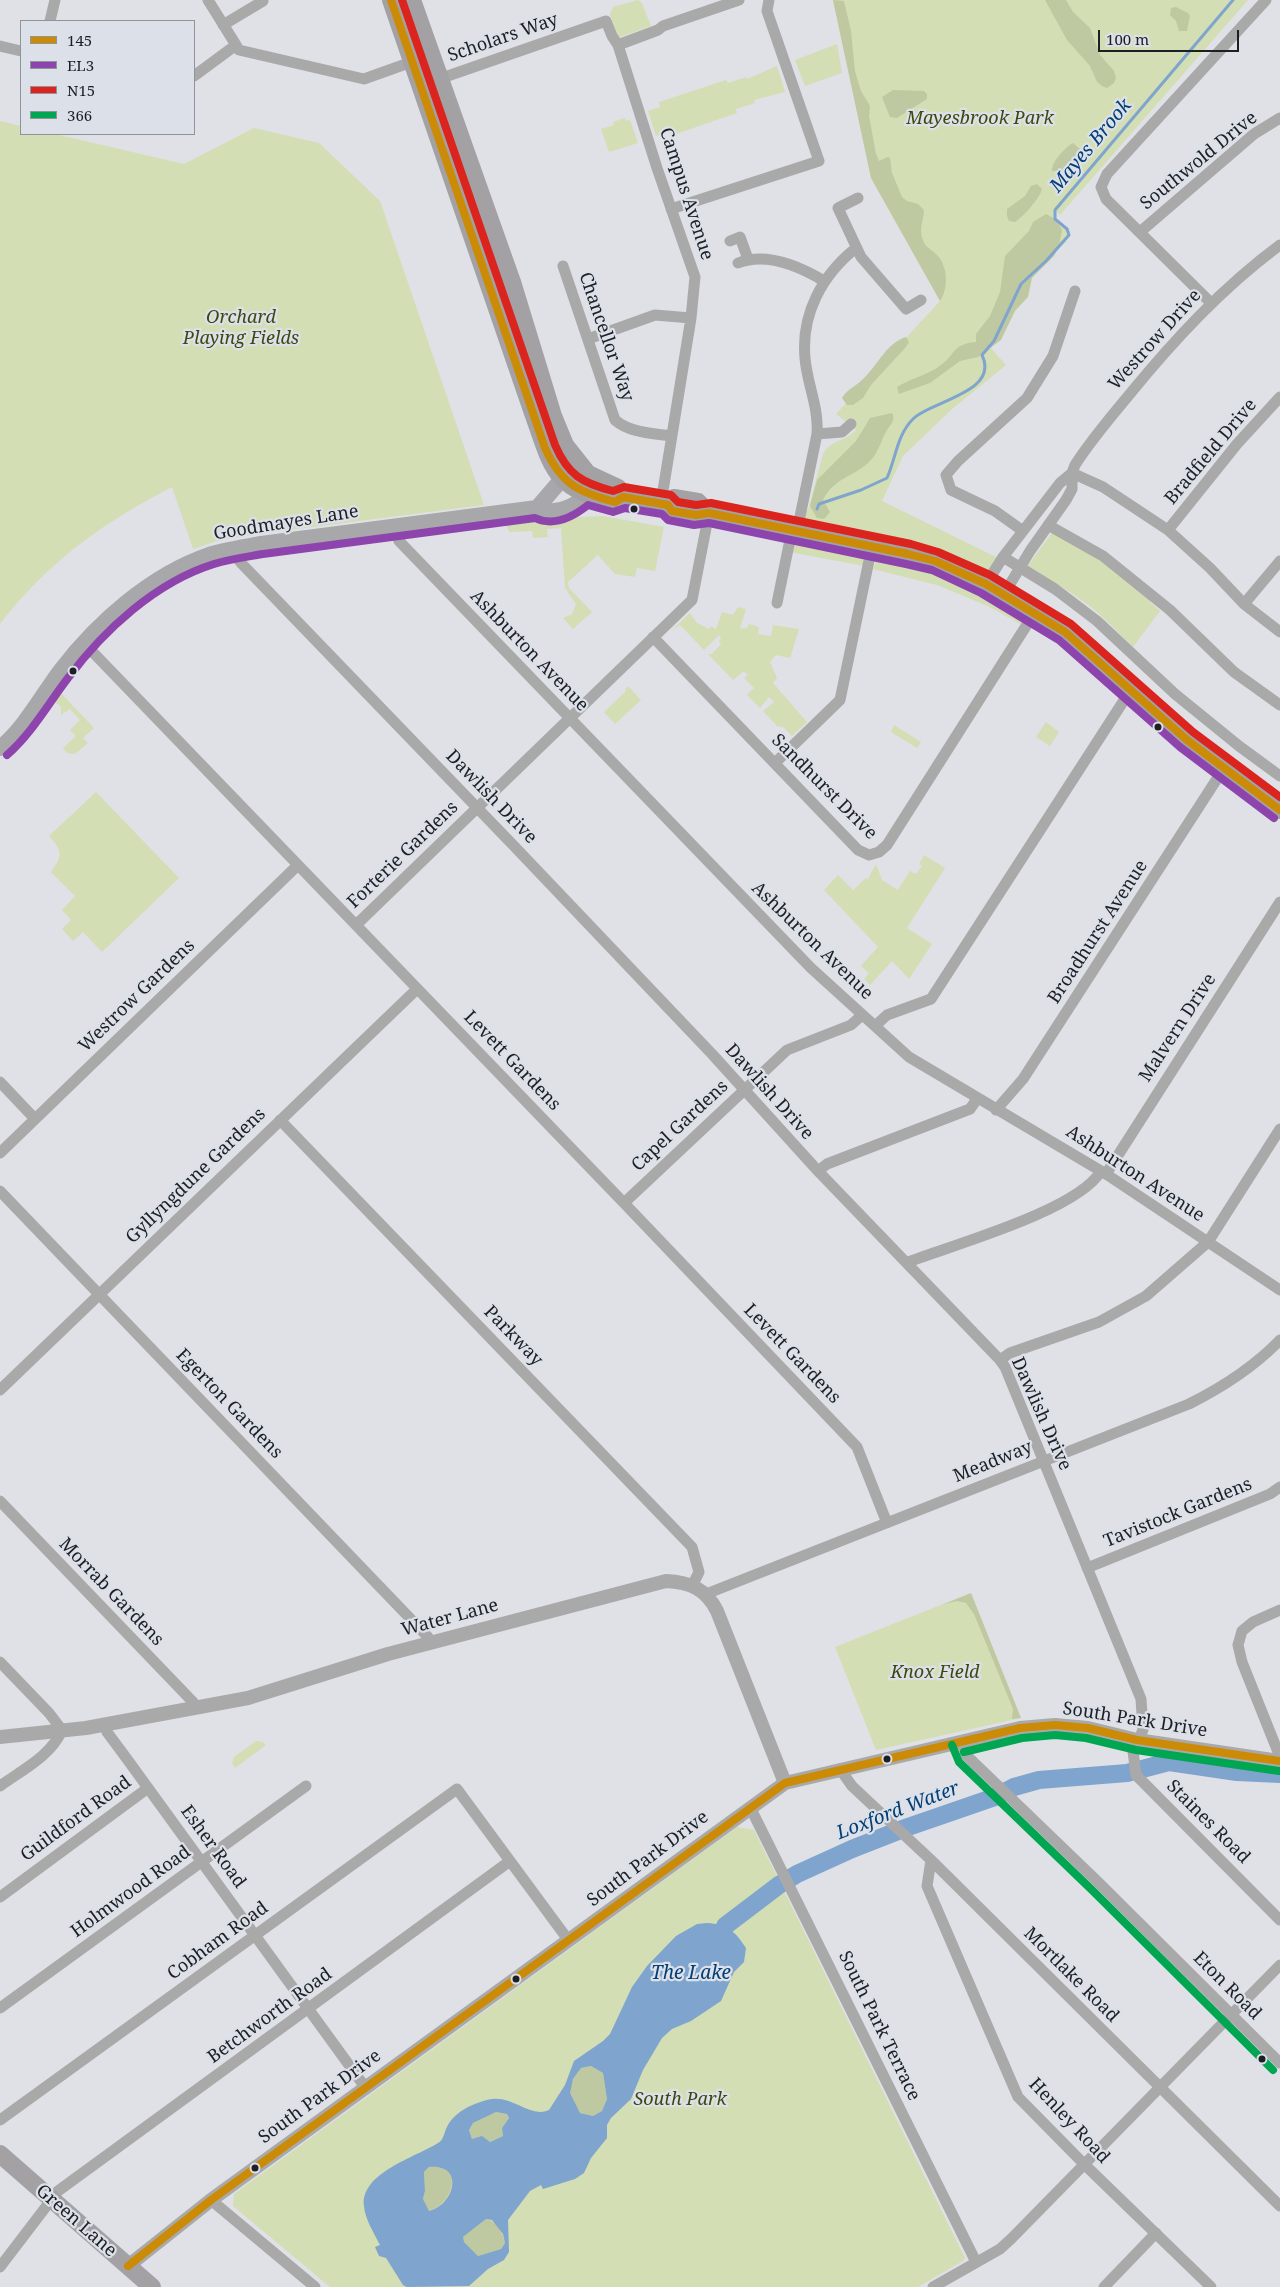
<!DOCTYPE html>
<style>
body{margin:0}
#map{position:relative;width:1280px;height:2287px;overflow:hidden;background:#dfe1e6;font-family:"Noto Serif",serif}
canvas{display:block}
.legend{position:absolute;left:20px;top:20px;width:175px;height:115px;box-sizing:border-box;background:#dce0e9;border:1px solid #909399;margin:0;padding:6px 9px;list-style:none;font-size:15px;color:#1d1f22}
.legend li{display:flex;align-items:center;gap:10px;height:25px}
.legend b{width:25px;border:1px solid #909399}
.scale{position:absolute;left:1098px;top:30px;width:141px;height:22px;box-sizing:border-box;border:2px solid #1d1f22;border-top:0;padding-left:6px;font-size:15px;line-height:18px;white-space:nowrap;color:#1d1f22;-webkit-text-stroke:4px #dce0e9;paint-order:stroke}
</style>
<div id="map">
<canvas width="1280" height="2287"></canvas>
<ul class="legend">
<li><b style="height:6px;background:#cb8b07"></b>145</li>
<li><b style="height:6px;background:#8e44ad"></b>EL3</li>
<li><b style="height:6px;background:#dc241f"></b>N15</li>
<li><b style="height:6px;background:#00a651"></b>366</li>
</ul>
<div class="scale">100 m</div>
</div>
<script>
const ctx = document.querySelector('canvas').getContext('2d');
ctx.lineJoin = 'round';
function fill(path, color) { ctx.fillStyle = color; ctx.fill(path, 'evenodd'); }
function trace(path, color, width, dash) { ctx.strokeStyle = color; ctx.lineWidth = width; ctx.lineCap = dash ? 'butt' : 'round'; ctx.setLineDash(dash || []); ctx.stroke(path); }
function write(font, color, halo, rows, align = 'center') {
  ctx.font = font + ' "Noto Serif",serif'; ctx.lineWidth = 4.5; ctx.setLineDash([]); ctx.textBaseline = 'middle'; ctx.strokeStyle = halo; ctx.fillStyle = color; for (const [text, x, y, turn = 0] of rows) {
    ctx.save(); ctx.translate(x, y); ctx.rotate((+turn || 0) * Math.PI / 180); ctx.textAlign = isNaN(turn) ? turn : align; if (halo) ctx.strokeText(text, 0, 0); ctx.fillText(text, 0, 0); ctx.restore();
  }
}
fill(new Path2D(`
 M 638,0 L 642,3 L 651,26 L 618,38 L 610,14 L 613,7 Z
 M 833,0 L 1248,0 L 1060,215 L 1056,211 L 1055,219 L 1069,229 L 1070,235 L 1065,243 L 1033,273 L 990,347 L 1006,365 L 951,410 L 903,456 L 882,501 L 1000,559 L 991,569 L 987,570 L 910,545 L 812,524 L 805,518 L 804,509 L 808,510 L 823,454 C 830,440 845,442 856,430 L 836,414 L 940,301 L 871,178 Z
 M 837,44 L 842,73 L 805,86 L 795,60 Z
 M 777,66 L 785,92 L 754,100 L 755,103 L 736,109 L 737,113 L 670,136 L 669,132 L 656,136 L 648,111 L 660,107 L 659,102 L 726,80 L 728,83 L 746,77 L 747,79 Z
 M 625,118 L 626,121 L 630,120 L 638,143 L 609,152 L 601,129 L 614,125 L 613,122 Z
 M 0,121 L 21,126 L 21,134 L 55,134 L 184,164 L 254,128 L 319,143 L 380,201 L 484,505 L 258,534 L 217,541 L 193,549 L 172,487 C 102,523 48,562 0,624 Z
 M 603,516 L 664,527 L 655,571 L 637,568 L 635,577 L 615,574 L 598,555 L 568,582 L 569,588 L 592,612 L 573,629 L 563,618 L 572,614 L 576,604 L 565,588 L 561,528 L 547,529 L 548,537 L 533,538 L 532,531 L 510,532 L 505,524 L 554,518 Z
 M 1054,530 L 1104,561 L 1150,598 L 1150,602 L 1160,611 L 1133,647 C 1117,632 1103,615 1084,602 C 1066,588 1046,579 1027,567 Z
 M 800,540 L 860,553 L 863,557 L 864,566 L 790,552 L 795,541 Z
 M 884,557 L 931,568 L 959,579 L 1023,615 L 1022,625 L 990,607 L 937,585 L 873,569 L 876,560 Z
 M 738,607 L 746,609 L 740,629 L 747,628 L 749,624 L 759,627 L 758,634 L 771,636 L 773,625 L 799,629 L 790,658 L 776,655 L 770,662 L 777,678 L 773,683 L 807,722 L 792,736 L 783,727 L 777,726 L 763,711 L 774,702 L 769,697 L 760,708 L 747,695 L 754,688 L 744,678 L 748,675 L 744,671 L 733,680 L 708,654 L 712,654 L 721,644 L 719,641 L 721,638 L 719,635 L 704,650 L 680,625 L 671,631 L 690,613 L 697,623 L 709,629 L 711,626 L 716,629 L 722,612 L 733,615 Z
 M 628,686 L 641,700 L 615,724 L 604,712 L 626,691 L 625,689 Z
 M 59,691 L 94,728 L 83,738 L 88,743 L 75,754 L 67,753 L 63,748 L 76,736 L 70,730 L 80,720 L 70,709 L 61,715 L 61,707 L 52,700 Z
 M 1046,722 L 1059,732 L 1050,746 L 1036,737 Z
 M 894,725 L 921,742 L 917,748 L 891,732 Z
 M 96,792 L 179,878 L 102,952 L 83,932 L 73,941 L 62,929 L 71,920 L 62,910 L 75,896 L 51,872 C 63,855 63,852 49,836 Z
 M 924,855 L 945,868 L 907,928 L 932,944 L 909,979 L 892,961 L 870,985 L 864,979 L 869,973 L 861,966 L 878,947 L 824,890 L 838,875 L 853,890 L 866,878 L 868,879 L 876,864 L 882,880 L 898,890 L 910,871 L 916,874 L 922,866 L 919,864 Z
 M 971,1593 L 1021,1718 L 876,1750 L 835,1647 Z
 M 256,1741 L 263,1742 L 266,1745 L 235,1768 L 232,1763 L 234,1757 Z
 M 737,1827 L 754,1830 L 965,2258 L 963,2261 L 918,2287 L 330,2287 L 233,2206 L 234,2194 Z`), '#d3deb4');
fill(new Path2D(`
 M 833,0 L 844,1 L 851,31 L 855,71 L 861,91 L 870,106 L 869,116 L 876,154 L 879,161 L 888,157 L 890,158 L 892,173 L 902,197 L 907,201 L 918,204 L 924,210 C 924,220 918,229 923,240 C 925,247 931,249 936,254 C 948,265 949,288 940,301 L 871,178 Z
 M 1045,0 L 1066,0 L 1073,12 L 1090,28 L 1100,55 L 1114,71 L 1116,78 L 1114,83 L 1107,88 L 1102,86 L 1097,82 L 1090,66 L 1067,40 Z
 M 1176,7 L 1188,13 L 1190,16 L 1187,31 L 1179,31 L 1176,21 L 1170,15 L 1171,8 Z
 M 893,90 L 924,91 L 927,94 L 927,99 L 897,118 L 890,117 L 882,97 Z
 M 1073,143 L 1080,149 L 1076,157 L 1062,171 L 1052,171 C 1051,163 1065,147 1073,143 Z
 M 1037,184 L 1042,189 C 1040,198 1023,217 1015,222 L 1009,221 L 1007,216 L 1007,209 L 1025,196 L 1031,186 Z
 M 1046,214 L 1055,219 L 1062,230 L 1059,246 L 1054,256 L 1032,278 L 1028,297 L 1015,311 L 1001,340 L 978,357 L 960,361 L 930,383 L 899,394 L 897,387 C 911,378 928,375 941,365 C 956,354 952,344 976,342 L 976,334 L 990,316 L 1000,292 L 1005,256 L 1029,231 L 1033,222 Z
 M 906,337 L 909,342 L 906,347 L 871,385 L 863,398 L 853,405 L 847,405 L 842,398 C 848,388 857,386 865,377 C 878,364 887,343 906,337 Z
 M 892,413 C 896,420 891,424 887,430 C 881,440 879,452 870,461 C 855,477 834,477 823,500 L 830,512 L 824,519 L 817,518 L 810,506 L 817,480 L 856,441 L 870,418 Z
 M 971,1593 L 1021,1718 L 1012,1719 L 1013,1709 L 974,1614 L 966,1603 L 957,1601 L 944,1604 Z
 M 591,2066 L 603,2073 L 607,2099 L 602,2111 L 593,2116 L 580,2113 L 569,2093 L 573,2079 L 581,2068 Z
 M 496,2112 L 507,2114 L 509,2118 L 502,2128 L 503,2136 L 489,2142 L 472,2139 L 469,2130 L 473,2123 Z
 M 429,2167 C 465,2164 454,2205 428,2211 L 423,2199 L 425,2191 L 424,2172 Z
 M 486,2219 C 497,2221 503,2233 505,2243 L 501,2249 L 478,2256 L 463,2242 L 463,2237 Z`), '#bfc9a1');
fill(new Path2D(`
 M 707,1923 C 727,1924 735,1931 746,1948 L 744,1962 L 734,1972 L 721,2001 L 691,2021 L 672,2029 L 662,2038 L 643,2070 L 631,2099 L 611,2118 L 607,2125 L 607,2138 L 591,2158 L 584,2173 L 575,2179 L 543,2189 L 541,2185 L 530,2191 L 508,2220 L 509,2252 L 504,2260 L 488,2269 L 469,2286 L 407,2287 L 403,2285 L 386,2258 L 379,2256 L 375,2247 L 380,2245 C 374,2233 365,2219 364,2206 C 360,2173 416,2157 438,2143 C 444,2140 444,2132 447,2127 C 454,2112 472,2104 487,2100 C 512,2093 529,2119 549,2110 L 565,2085 L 574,2061 L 603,2041 L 610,2034 L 632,1987 L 647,1966 L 676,1936 L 697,1924 ZM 591,2066 L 603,2073 L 607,2099 L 602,2111 L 593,2116 L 580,2113 L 570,2093 L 573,2079 L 581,2068 ZM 496,2112 L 507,2114 L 509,2118 L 502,2128 L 503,2136 L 490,2142 L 482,2136 L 472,2139 L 469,2130 L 473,2123 ZM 429,2167 C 465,2164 455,2205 429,2211 L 423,2199 L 425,2191 L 424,2172 ZM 486,2219 L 492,2220 L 503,2234 L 505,2243 L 501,2249 L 478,2256 L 464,2242 L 463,2237 Z`), '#7fa4ce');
trace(new Path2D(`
 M 817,509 L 819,504 L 861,490 L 887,478 C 896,458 897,434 914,418 C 932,401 1000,392 982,355 L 994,341 L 1021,284 L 1046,261 L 1069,235 L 1067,229 L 1055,219 L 1055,210 L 1233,0`), '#7fa4ce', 3);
trace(new Path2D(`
 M 725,1926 L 779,1885 L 797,1874 L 852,1849 L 908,1827 L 995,1797 L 1014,1787 L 1039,1780 L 1127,1773 L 1169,1762 L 1237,1772 L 1280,1774`), '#7fa4ce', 18);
trace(new Path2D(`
 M 208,0 L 236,45
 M 50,21 L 55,0
 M 223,25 L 263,1
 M 618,45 L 658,30 L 663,26 L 739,0
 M 0,46 L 21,51
 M 194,76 L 236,45 L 239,50 L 364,79 L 431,55
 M 439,79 L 606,21 L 612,36 L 618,45 L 657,168 L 695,277 L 691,318 L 661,503
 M 858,198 L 838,208 L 861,257 L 906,309 L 921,300
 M 671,209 L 819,161 L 767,11 L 769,0
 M 1140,232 L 1254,134 L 1280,118
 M 730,241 L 740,237 L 748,259
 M 738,263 C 766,252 799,266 824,281
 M 563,266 L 615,420 C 630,433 652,433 671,436
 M 1211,303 L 1106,199 L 1101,187 L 1107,174 L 1266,0
 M 588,339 L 655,315 L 691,318
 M 817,434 L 842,432 L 851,424
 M 1072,473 L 1103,487 L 1168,530 L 1210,568 L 1244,604 L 1280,632
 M 1048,525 L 1103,556 L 1170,610 L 1234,672 L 1280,705
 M 394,528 L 399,541 L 811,968 L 909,1057 L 1106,1174 L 1280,1290
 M 1168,530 L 1237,444 L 1280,397
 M 797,531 L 817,434 C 819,407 807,384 805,358 C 801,314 822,275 856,248
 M 1023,531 L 995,511 L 951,490 L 946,475 L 958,461 L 1027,398 L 1053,356 L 1075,291
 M 234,549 L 235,555 L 242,564 L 514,846 L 712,1054 L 818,1171 L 1000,1360 L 1005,1367 L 1141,1699 L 1143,1730 L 1133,1751 L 1136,1775 L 1280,1920
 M 1003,557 L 1055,589 L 1097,621 L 1175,694 L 1239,746 L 1280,776
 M 986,584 L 1003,557 L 1060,483 L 1072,473
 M 1004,594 L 1030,551 L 1066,500 L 1072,489 L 1072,473 L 1075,465 C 1091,440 1110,418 1129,395 C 1174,340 1222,288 1280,245
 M 777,603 L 792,530
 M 1244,604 L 1280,561
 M 653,637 L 858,850 L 869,855 L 879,852 L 887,845 L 1035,612
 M 83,642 L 624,1203 L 857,1447 L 887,1523
 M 775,763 L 840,700 L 872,546
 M 356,925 L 692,600 L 709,513
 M 875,1026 L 887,1015 L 931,999 L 1130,691
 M 0,1082 L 35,1119
 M 996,1110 L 1023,1079 L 1224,768
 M 280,1120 L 692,1547 L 699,1572 L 692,1586
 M 0,1153 L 298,865
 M 818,1171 L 827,1164 L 970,1109 L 977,1099
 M 1106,1174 L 1280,902
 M 0,1191 L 428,1637 L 430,1643
 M 624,1203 L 787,1050 L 851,1025 L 862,1015
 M 908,1264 L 911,1261 C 956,1244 1078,1210 1101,1171
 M 1000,1360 L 1010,1353 L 1099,1322 L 1146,1296 L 1208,1242 L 1280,1129
 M 0,1390 L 417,989
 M 0,1501 L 193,1702 L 194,1708
 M 1087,1568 L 1270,1494 L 1280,1487
 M 706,1594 L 1189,1404 C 1223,1387 1254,1367 1280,1340
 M 1280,1610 L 1253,1622 L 1242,1631 L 1238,1645 L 1242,1662 L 1280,1757
 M 0,1662 L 49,1713 L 62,1730 C 51,1756 22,1770 0,1786
 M 105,1725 L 107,1732 L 127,1759 L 365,2087
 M 962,1742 L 966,1755 L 1099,1883 L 1280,2063
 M 840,1769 L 852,1786 L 931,1860 L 1280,2206
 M 750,1807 L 976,2262
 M 931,1860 L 927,1886 L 1018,2097 L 1084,2164 L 1211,2287
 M 0,1897 L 148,1788
 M 0,2008 L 306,1786
 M 0,2120 L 457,1789 L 569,1941
 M 211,2200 L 315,2287
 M 0,2267 L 58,2191 L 510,1861
 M 933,2287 L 1000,2249 L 1011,2239 L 1280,1965
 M 1104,2287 L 1156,2233`), '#a9a9aa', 11);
trace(new Path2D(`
 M 0,1737 L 86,1728 L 248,1698 L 388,1654 L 666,1581 C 690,1582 706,1589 717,1611 L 785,1783
 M 128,2266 L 211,2200 L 785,1783 L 1020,1728 L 1055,1725 L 1088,1728 L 1137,1740 L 1280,1761`), '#a9a9aa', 14);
trace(new Path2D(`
 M 537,508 L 562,479 L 583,469
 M 0,748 C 25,728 42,695 61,670 C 98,622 151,575 209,555 C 226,550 244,547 261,544 L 537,508 C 553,518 590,504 589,482`), '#a8a8aa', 16);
trace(new Path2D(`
 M 391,0 L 533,413 C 553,468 552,488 615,502 L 623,497 L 668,505 L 672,511 L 696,515 L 709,513 L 908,554 L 935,561 L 986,584 L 1065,632 L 1187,740 L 1280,810
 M 412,0 L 512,282 L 553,416 L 565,445 L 588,474 L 618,488 L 623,497
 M 668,505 L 674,498 L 698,502 L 709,513
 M 0,2154 L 152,2287`), '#a3a1a3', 18);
trace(new Path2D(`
 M 391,0 L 545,448 C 561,484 578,492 615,502 L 623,497 L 668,505 L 672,511 L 696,515 L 709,513 L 908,554 L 935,561 L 986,584 L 1065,632 L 1187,740 L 1280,810
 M 128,2266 L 211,2200 L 785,1783 L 1020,1728 L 1055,1725 L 1088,1728 L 1137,1740 L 1280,1761`), '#cb8b07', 8);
trace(new Path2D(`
 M 7,755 C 32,733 48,704 68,678 C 104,630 156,582 214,564 C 230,559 246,557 263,554 L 535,518 C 554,527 573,517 588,505 L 613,512 L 625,508 L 662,514 L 668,520 L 694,525 L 709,523 L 906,564 L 932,570 L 981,593 L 1059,640 L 1180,747 L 1274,818`), '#8e44ad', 8);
trace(new Path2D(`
 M 402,0 L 555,445 C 568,475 582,483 613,491 L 624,487 L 671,495 L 678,502 L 696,505 L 711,503 L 911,544 L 938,552 L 990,575 L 1071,624 L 1193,732 L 1280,797`), '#dc241f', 8);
trace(new Path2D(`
 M 952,1745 L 959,1762 L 1092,1890 L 1273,2070
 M 964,1752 L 1022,1738 L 1055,1735 L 1086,1738 L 1136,1750 L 1279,1771`), '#00a651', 8);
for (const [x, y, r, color] of [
 [634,509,4.5,"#1d1f22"],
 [73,671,4.5,"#1d1f22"],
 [1158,727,4.5,"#1d1f22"],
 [887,1759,4.5,"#1d1f22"],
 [516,1979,4.5,"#1d1f22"],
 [1262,2059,4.5,"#1d1f22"],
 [255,2168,4.5,"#1d1f22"]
]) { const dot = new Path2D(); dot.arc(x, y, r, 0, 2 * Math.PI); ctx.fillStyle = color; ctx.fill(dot); trace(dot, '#dce0e9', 2); }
write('18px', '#1d1f22', '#dce0e9', [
 ["Scholars Way",503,38,-19],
 ["Southwold Drive",1199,161,-39],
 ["Campus Avenue",686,194,72],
 ["Chancellor Way",606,337,71],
 ["Westrow Drive",1155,340,-48],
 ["Bradfield Drive",1211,452,-50],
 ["Goodmayes Lane",286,523,-9],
 ["Ashburton Avenue",529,651,46],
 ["Sandhurst Drive",824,787,45],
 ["Dawlish Drive",491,797,46],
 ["Forterie Gardens",403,855,-44],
 ["Broadhurst Avenue",1098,932,-57],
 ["Ashburton Avenue",812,941,44],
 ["Westrow Gardens",137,996,-44],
 ["Malvern Drive",1178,1028,-57],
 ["Levett Gardens",512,1061,46],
 ["Dawlish Drive",769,1092,48],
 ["Capel Gardens",680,1126,-43],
 ["Ashburton Avenue",1135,1174,33],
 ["Gyllyngdune Gardens",196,1176,-44],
 ["Parkway",513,1336,46],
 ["Levett Gardens",792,1354,46],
 ["Egerton Gardens",229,1404,46],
 ["Dawlish Drive",1041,1414,66],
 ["Meadway",993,1462,-22],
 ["Tavistock Gardens",1178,1513,-22],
 ["Morrab Gardens",111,1592,46],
 ["Water Lane",450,1618,-15],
 ["South Park Drive",1135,1720,9],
 ["Guildford Road",76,1819,-36],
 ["Staines Road",1208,1822,45],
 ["Esher Road",213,1847,54],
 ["South Park Drive",648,1859,-37],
 ["Holmwood Road",131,1892,-36],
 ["Cobham Road",218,1941,-36],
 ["Mortlake Road",1071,1975,45],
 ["Eton Road",1227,1986,45],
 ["Betchworth Road",270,2016,-36],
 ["South Park Terrace",879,2026,64],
 ["South Park Drive",320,2097,-36],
 ["Henley Road",1069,2121,47],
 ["Green Lane",76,2221,41]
]);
write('italic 18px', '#3e480d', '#dce0e9', [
 ["Mayesbrook Park",980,119],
 ["Orchard",241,318],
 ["Playing Fields",241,339],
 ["Knox Field",935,1673],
 ["South Park",680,2100]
]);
write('italic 19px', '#033f75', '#dce0e9', [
 ["Mayes Brook",1091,146,-50],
 ["Loxford Water",898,1811,-21],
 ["The Lake",691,1974]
]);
</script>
